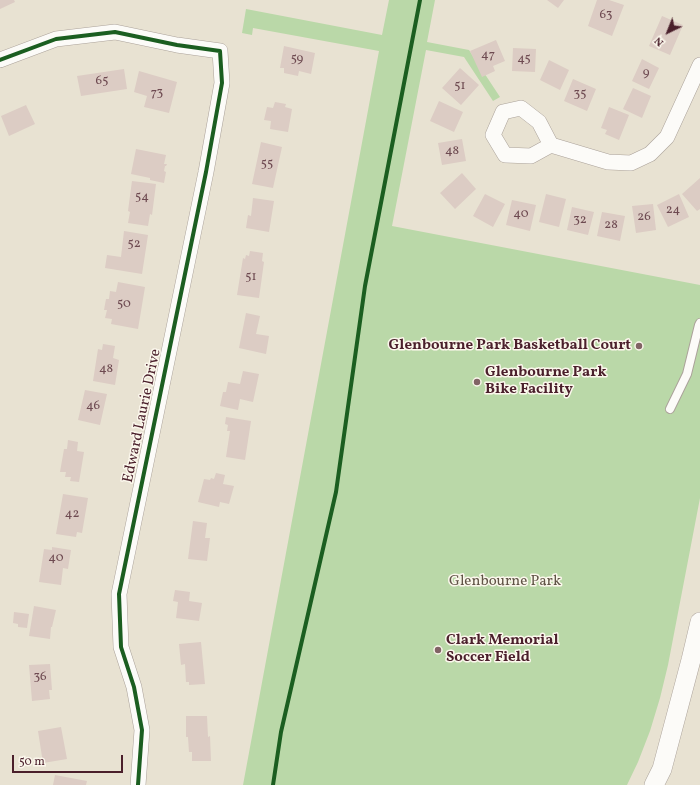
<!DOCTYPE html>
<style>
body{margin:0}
#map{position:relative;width:700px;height:785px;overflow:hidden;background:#e8e2d2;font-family:Vollkorn,serif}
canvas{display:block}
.north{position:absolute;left:648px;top:12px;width:40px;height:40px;-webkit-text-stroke:3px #fbf7ec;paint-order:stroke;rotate:223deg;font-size:11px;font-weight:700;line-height:16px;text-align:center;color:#4a1f2b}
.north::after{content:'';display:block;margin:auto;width:14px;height:18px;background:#4a1f2b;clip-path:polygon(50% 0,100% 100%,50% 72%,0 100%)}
.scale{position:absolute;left:12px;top:755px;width:111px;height:18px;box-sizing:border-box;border:2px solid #4a1f2b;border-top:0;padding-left:5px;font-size:12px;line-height:14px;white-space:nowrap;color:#4a1f2b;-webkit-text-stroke:3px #fbf7ec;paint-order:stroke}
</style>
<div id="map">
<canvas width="700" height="785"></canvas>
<div class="north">N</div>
<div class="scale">50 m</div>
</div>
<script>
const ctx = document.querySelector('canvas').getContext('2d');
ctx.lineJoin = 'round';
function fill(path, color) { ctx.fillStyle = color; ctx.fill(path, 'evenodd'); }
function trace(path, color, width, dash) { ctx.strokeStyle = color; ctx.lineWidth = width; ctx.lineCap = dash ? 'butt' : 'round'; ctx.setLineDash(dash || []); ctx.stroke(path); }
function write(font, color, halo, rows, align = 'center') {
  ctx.font = font + ' Vollkorn,serif'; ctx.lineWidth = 3; ctx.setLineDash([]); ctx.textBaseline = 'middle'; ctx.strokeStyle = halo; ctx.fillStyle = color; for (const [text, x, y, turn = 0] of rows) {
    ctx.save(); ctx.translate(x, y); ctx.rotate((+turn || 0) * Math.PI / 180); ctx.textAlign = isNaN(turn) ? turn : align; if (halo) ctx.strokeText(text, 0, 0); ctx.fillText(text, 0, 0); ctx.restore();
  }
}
fill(new Path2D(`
 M 389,0 L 435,0 L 427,42 L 469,50 L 500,97 L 493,101 L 464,57 L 426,50 L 392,226 L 700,285 L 700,498 L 668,665 L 660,698 L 650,731 L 638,762 L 627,785 L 243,785 L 379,51 L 253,28 L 252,35 L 242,33 L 246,9 L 382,35 Z`), '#bad8a8');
fill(new Path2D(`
 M 0,0 L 14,0 L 15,2 L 0,9 Z
 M 547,0 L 564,0 L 558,8 Z
 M 597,0 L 609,0 L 624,5 L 612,36 L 588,26 Z
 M 662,16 L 683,25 L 670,55 L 649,46 Z
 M 496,40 L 505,61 L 493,66 L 495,71 L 482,77 L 470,51 Z
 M 284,46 L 315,53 L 311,74 L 299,71 L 298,76 L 284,73 L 284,68 L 280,68 Z
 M 513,48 L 536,49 L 535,72 L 512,71 Z
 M 642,59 L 659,68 L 649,89 L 632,81 Z
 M 549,60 L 569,70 L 560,90 L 540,80 Z
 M 460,68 L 479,85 L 461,105 L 442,88 Z
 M 124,69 L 127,89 L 81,96 L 77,76 Z
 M 139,71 L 177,82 L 169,113 L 144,107 L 147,96 L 134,92 Z
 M 573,79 L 596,89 L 587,111 L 564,101 Z
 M 633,88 L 651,96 L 642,118 L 623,109 Z
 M 439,101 L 463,112 L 454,132 L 430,121 Z
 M 275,102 L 286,104 L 285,107 L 292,109 L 288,132 L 270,129 L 271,121 L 264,120 L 267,107 L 273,108 Z
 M 26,105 L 35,124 L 9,136 L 1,116 Z
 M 609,107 L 629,115 L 619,140 L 605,134 L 607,130 L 601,128 Z
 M 462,139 L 466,161 L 442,165 L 438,143 Z
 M 261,142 L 282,147 L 273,188 L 252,184 Z
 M 136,149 L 166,155 L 164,164 L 167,164 L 166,166 L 165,166 L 164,171 L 166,172 L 164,183 L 150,180 L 150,178 L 131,174 Z
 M 462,173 L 476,189 L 455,209 L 440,193 Z
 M 700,178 L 700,209 L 697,211 L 682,194 Z
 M 132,181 L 156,184 L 152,215 L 150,214 L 148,226 L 128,223 L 130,212 L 128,211 Z
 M 485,194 L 505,204 L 493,227 L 473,216 Z
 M 546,194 L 566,199 L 559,227 L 539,222 Z
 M 679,194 L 689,217 L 668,227 L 657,205 Z
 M 253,198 L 274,201 L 269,232 L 246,228 L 248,215 L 251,216 Z
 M 512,200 L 536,205 L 530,231 L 506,225 Z
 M 653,204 L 656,230 L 636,233 L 632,206 Z
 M 572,207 L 594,212 L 588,235 L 567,230 Z
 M 602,212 L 625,216 L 620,241 L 597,236 Z
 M 124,231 L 148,235 L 142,274 L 105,268 L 107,255 L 121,257 Z
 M 250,251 L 263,253 L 262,261 L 264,262 L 259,298 L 237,295 L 243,258 L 245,259 L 246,255 L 249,256 Z
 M 118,282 L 145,287 L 138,329 L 111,324 L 112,319 L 105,318 L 107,310 L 104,310 L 106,299 L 109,299 L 110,291 L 116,292 Z
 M 246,313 L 260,316 L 256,334 L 269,336 L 266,354 L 239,348 Z
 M 103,344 L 115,346 L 113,358 L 119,360 L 115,385 L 93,381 L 98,349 L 102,350 Z
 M 243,371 L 259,374 L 253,402 L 240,399 L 238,410 L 220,406 L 223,392 L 226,392 L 228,382 L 240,384 Z
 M 85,390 L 107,394 L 100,425 L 78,420 Z
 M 226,417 L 251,421 L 245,460 L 226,457 L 230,431 L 227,431 L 228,425 L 225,424 Z
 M 68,440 L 78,442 L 77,451 L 84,452 L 79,482 L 70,481 L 71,477 L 65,477 L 66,472 L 60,472 L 64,449 L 67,449 Z
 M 216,473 L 225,475 L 223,484 L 234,486 L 229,504 L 220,502 L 219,507 L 198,502 L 204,479 L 210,480 L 211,478 L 214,479 Z
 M 63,494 L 88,498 L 82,533 L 77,532 L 76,537 L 56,534 Z
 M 193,521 L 207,523 L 205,538 L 210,538 L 207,561 L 188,559 Z
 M 52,547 L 71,550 L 68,569 L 63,568 L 61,585 L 39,582 L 44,549 L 52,550 Z
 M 175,590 L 190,592 L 189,601 L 202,603 L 199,621 L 176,618 L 178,602 L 173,601 Z
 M 34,606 L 56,610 L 52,627 L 51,627 L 50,639 L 29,636 Z
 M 14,612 L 29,614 L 27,628 L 18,627 L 18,624 L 13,623 Z
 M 201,642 L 205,684 L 189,685 L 189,682 L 186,682 L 185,664 L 181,665 L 179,644 Z
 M 50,664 L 52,690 L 49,690 L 50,699 L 32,701 L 29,665 Z
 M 186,716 L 207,716 L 208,737 L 210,736 L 211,761 L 192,761 L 192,752 L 189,752 L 188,737 L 186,737 Z
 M 61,727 L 67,759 L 43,763 L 38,731 Z
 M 55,775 L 87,781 L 86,785 L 53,785 Z`), '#dcccc4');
const service = new Path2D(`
 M 670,409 L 687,374 L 699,325 L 700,323`);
const minor = new Path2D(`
 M 0,60 L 56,39 L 115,32 L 177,45 L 220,51 L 222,83 L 206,172 L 119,594 L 121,647 L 134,687 L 142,730 L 138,785
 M 551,145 L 531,156 L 505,155 L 493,135 L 503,112 L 521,108 L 539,122 L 551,145 L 608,162 L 631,163 L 650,154 L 667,137 L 700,65`);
const tertiary = new Path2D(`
 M 654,785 L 662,769 L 691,660 L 700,622`);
trace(service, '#aba29a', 10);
trace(minor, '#aba29a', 16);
trace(tertiary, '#aba29a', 20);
trace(service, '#fcfbf8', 8);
trace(minor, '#fcfbf8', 15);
trace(tertiary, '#fcfbf8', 19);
trace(new Path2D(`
 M 0,60 L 56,39 L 115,32 L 177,45 L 220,51 L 222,83 L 206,172 L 119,594 L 121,647 L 134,687 L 142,730 L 138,785
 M 273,785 L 281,732 L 336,492 L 365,286 L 420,0`), '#1b5e20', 4);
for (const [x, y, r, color] of [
 [639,346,4,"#816365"],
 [477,382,4,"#816365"],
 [438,650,4,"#816365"]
]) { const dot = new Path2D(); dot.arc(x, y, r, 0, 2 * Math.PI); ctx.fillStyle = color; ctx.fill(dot); trace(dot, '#fbf7ec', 1.5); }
write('13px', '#6e4a51', null, [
 ["63",606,16],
 ["47",488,56],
 ["59",297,60],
 ["45",524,60],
 ["9",646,74],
 ["65",102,82],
 ["51",460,87],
 ["73",157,94],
 ["35",580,95],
 ["48",452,152],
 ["55",267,165],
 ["54",142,198],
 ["24",673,211],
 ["40",521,215],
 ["26",644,218],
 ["32",580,221],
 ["28",611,226],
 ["52",134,245],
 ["51",251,278],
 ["50",124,305],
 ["48",106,370],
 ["46",93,407],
 ["42",72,515],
 ["40",56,559],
 ["36",40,678]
]);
write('bold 15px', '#4a1f2b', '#fbf7ec', [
 ["Glenbourne Park Basketball Court",631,346,"right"],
 ["Glenbourne Park",485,373],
 ["Bike Facility",485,390],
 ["Clark Memorial",446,641],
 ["Soccer Field",446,658]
], 'left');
write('15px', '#4a1f2b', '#fbf7ec', [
 ["Edward Laurie Drive",143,416,-78]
]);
write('15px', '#605446', '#fbf7ec', [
 ["Glenbourne Park",505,582]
]);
</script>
